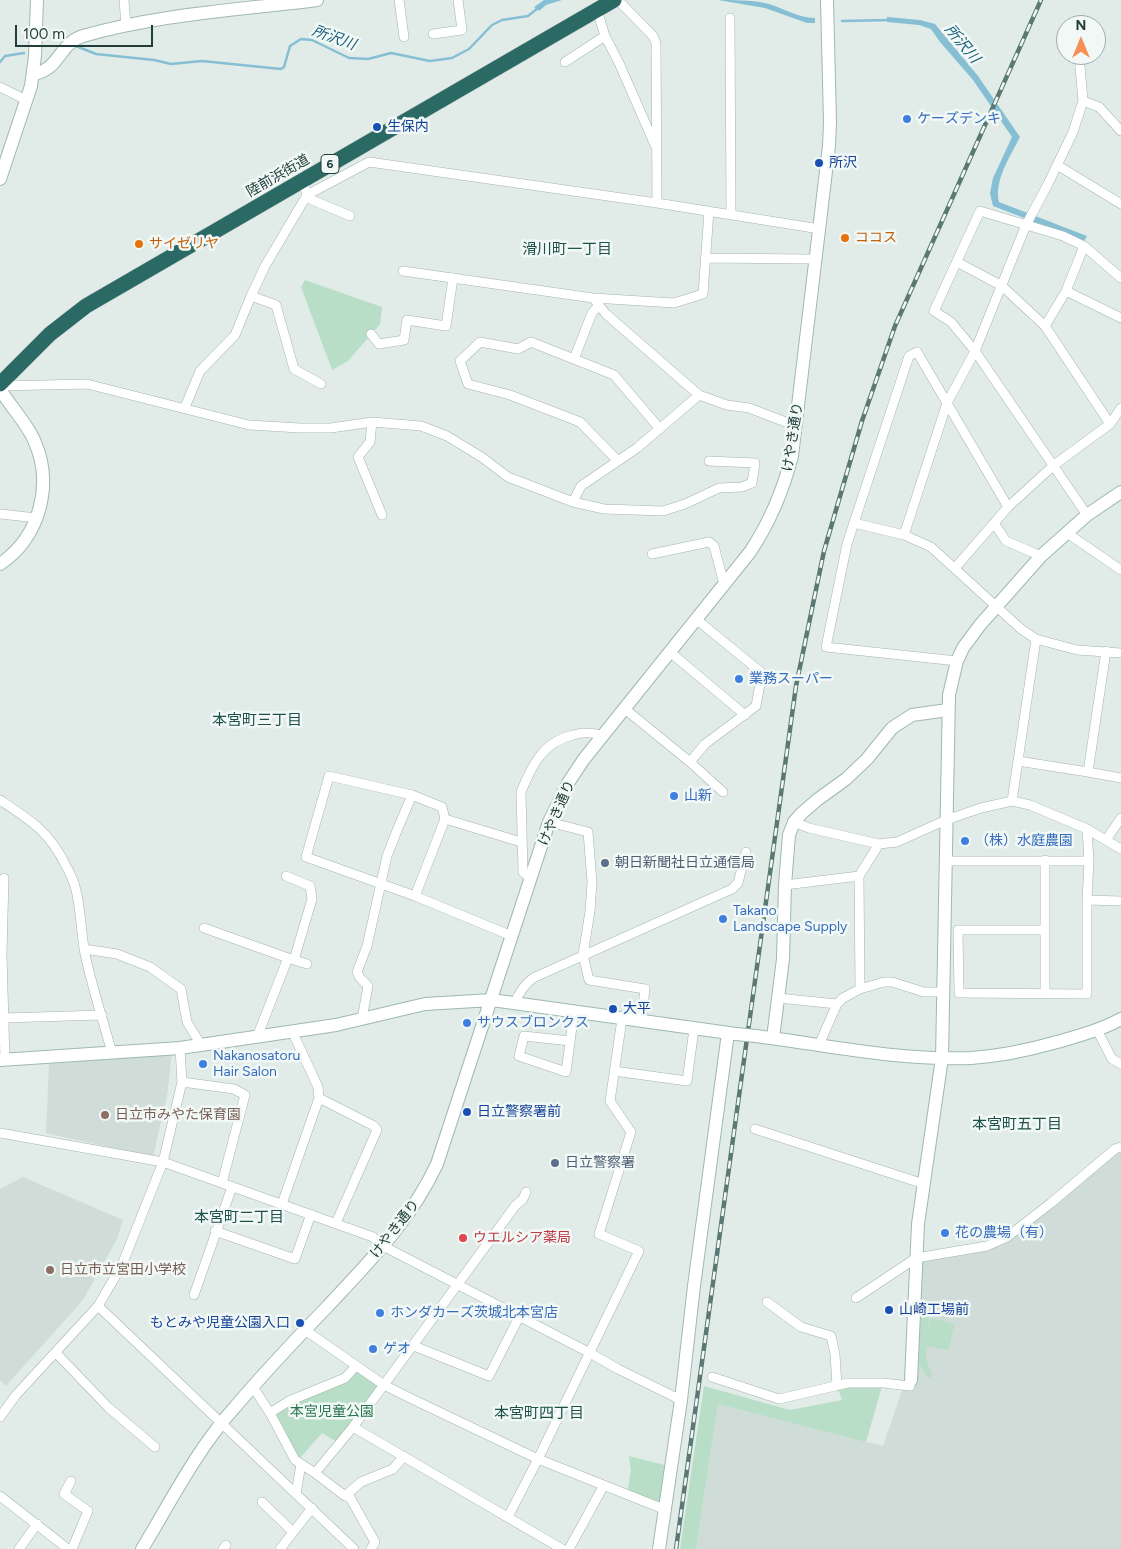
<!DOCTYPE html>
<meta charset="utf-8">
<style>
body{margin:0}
#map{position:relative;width:1121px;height:1549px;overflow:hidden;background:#e1ece8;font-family:Figtree,sans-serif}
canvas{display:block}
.north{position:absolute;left:1056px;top:15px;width:50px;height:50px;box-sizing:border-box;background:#f1f8f5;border:1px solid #9dadaa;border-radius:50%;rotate:0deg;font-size:14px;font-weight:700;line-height:20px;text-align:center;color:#203d39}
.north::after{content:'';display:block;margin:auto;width:18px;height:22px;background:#f78e54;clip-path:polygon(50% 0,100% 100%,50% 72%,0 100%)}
.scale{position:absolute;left:15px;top:25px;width:138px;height:22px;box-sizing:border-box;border:2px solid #203d39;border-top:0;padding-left:6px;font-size:15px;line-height:18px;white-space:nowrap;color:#203d39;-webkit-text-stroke:4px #f1f8f5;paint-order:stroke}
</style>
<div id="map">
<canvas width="1121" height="1549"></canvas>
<div class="north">N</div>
<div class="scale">100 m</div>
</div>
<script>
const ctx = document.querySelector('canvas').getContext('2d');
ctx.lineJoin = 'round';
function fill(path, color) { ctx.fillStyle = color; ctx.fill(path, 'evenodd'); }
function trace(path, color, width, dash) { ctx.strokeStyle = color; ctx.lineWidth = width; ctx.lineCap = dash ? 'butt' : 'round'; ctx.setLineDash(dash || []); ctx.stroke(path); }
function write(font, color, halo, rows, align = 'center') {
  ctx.font = font + ' Figtree,"Noto Sans JP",sans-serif'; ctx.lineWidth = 5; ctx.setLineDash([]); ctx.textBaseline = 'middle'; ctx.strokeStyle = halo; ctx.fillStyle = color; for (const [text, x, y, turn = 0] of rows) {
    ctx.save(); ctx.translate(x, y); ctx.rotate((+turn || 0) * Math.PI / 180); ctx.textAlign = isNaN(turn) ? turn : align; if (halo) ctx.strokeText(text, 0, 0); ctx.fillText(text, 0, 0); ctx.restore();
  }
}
fill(new Path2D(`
 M 172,1053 L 167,1096 L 153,1157 L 46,1133 L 49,1064 Z
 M 1121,1147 L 1121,1549 L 696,1549 L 718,1404 L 883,1446 L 909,1370 L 910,1329 L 920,1325 L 922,1259 L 990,1245 Z
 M 23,1177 L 123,1220 L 117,1239 L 83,1300 L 6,1386 L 0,1380 L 0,1189 Z`), '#cfdcd7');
fill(new Path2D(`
 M 305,280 L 382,307 L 380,324 L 348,361 L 332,370 L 301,287 Z
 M 925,1305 L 929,1315 L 928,1329 L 931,1318 L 955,1324 L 948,1350 L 927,1346 L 926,1358 L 932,1376 L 928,1378 L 919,1365 L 921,1310 Z
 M 357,1371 L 379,1386 L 337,1442 L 322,1433 L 300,1458 L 293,1453 L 273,1416 L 293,1403 Z
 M 883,1383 L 866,1442 L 718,1404 L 696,1549 L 680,1549 L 704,1386 L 790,1410 L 842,1400 L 837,1386 Z
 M 629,1456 L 672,1467 L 666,1510 L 627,1494 L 631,1470 Z`), '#b8dec7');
fill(new Path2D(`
 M 544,0 L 562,0 L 546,5 L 539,11 L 534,7 Z
 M 718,0 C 734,0 750,0 765,3 C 782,7 797,18 815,18 L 815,23 L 807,23 L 765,8 Z
 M 887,17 L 920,20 L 935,24 L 978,76 L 1020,137 C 1010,157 994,180 999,202 L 1087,236 L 1084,241 L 993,206 L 990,193 L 993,178 L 1012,137 L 973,80 L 940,42 L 931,29 L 919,25 L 887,22 Z`), '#86bfd3');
trace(new Path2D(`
 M 842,21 L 890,20
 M 76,46 L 96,54 L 154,60 L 171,64 L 202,61 L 281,69 L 284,67 L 290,46 L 301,39 L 312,40 L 349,58 L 368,59 L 391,53 L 430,61 L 452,58 L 469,49 L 492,25 L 502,20 L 528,16 L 538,8
 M 0,62 L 5,56 L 24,53`), '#86bfd3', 2.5);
const street = new Path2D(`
 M 124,0 L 126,26
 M 399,0 L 404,37
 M 618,0 L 653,36 L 656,43 L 657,203
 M 597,10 L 605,36
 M 730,18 L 731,215
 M 433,34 L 462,30 L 458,0
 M 565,62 L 605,36 L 619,63 L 655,145
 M 0,87 L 26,100
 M 1083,101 L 1099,107 L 1121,131
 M 1057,165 L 1121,204
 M 350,216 L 310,199 L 307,195 L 369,162 L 657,203 L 820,229
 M 705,258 L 809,259 L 816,261
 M 957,262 L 1002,286 L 1045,326 L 1110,424
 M 403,271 L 593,298 L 606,314 L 699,395 L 727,405 L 749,408 L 796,426
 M 1066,291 L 1121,318
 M 251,296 L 276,305 L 294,369 L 321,384
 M 593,298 L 674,303 L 703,294 L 709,211
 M 1045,326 L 1066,291 L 1084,246
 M 371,334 L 379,344 L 404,340 L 407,320 L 446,326 L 453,278
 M 574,359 L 592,313 L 599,305
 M 0,386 L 87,384 L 249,425 L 300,428 L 331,428 L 372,422 L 421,426 L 447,436 L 483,458 L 508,477 L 573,502 L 604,509 L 663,511 L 685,504 L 719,488 L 742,487 L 752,483 L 755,463 L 709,461
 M 185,407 L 200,371 L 235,335 L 251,296 L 265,266 L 307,195 L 303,180
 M 372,422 L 370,442 L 358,457 L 382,515
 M 618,461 L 580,422 L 510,395 L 468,384 L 460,361 L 480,342 L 518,349 L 531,342 L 614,375 L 660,429
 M 573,502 L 581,486 L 637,448 L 699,395
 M 0,514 L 37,518
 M 1087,515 L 975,351 L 951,322 L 934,311 L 980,211 L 1063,236 L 1084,246 L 1121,278
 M 854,523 L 904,535 L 931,547 L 1021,629 L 1036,639 L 1077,650 L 1121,653
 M 994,523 L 1006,541 L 1041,556
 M 1067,533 L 1121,570
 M 904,535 L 947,403 L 975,351 L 1026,225 L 1048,184 L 1073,132 L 1083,101 L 1079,55
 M 652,554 L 709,542 L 714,546 L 724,584
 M 955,568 L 1008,507 L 1054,465 L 1110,424 L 1121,408
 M 670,652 L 745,715
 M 957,661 L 826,647 L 847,544 L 909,356 L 917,352 L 1008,507
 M 625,709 L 690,762 L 723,792
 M 1018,761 L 1088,772 L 1121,778
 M 690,762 L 705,744 L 756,706 L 762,673 L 696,619
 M 1088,772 L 1106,651
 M 0,800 C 30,820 50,832 66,866 C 70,873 74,882 76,890 C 81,911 81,933 85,954 C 92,987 103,1020 112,1053
 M 1012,801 L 1036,639
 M 549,822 L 588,832 L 592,882 L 590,911 L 583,955 L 589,980 L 645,989 L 641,1022
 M 794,822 L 809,828 L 879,844 L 897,842 L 946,820 L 981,808 L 1012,801 L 1030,805 L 1087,829 L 1121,849
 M 1087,829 L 1089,861 L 1087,900 L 1121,901
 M 1106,840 L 1121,818
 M 946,861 L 1089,861
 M 286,876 L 310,886 L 312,899 L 294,960
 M 859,876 L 860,989
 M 4,878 L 2,955 L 5,1060
 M 531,879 L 523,872 L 521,792 C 532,765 543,742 573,735 C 584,732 592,732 603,736
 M 785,885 L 859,876 L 879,844
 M 415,896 L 445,819
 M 204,928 L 288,958 L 257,1037
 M 1045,930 L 958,930 L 959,993 L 1087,994 L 1087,900
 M 512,936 L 415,896 L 306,857 L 329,776 L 412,795 L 442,807 L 445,819 L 521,842
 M 84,949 L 117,954 L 150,967 L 181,989 L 187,1022 L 201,1045
 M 288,958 L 307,964
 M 1045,993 L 1045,860
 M 778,998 L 837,1004
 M 515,1003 C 519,992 524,985 533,978 L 732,889 L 738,883 L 746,852
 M 4,1018 L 102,1015
 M 362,1019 L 368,986 L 360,978 L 357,972 L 367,946 L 387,856 L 396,833 L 412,795
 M 1097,1030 L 1112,1059 L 1121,1064
 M 570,1041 L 524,1036 L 519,1056 L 566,1072 L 574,1012
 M 819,1045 L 837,1004 L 843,998 L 860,989 L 884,982 L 892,982 L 924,992 L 944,992
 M 614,1071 L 687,1081 L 694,1029
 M 182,1082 L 234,1089 L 245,1095 L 222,1183
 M 319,1098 L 374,1126 L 377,1130 L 336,1223
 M 755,1129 L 924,1184
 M 0,1133 L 163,1162 L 373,1237 L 383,1246 L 590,1353 L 618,1369 L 681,1400
 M 282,1204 L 319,1098 L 318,1087 L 292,1031
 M 215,1231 L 295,1259 L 311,1214
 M 194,1295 L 232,1187
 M 856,1298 L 916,1258 L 987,1246 L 1007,1237 L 1051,1203 L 1115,1149 L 1121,1147
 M 767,1302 L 801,1327 L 831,1336 L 835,1354 L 837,1386
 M 98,1306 L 354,1549
 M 305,1330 L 384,1385 L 412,1399 L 538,1459 L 666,1510
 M 414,1346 L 489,1376 L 519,1317
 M 56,1353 L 109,1408 L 155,1447
 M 712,1377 L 779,1399 L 848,1383 L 883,1383 L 910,1386 L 911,1380
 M 253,1387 L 270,1413 L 295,1460 L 315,1473 L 353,1427 L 515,1206 L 523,1199 L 526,1192
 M 270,1413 L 289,1401 L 345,1378 L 356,1366
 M 0,1417 L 16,1395 L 98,1306 L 122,1265 L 163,1162 L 182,1082 L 180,1048
 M 353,1427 L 562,1549
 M 315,1473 L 345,1496 L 361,1482 L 393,1469 L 404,1456
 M 71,1481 L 64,1494 L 88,1511 L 72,1549
 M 296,1494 L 301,1464
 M 348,1494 L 375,1542 L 371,1549
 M 0,1496 L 68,1549
 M 262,1502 L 293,1532
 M 508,1517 L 538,1459 L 639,1251 L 599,1234 L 631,1132 L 610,1101 L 622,1019
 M 19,1549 L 37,1524
 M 223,1549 L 226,1545
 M 280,1549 L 312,1508
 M 569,1549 L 604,1485`);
const secondary = new Path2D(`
 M 33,74 C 59,71 59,43 83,36 C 159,14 239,10 317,0
 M 0,179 L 31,86 L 35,56 L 37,0
 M 0,389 C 10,406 26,422 34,440 C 54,484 40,537 0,564
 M 756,1036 C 827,1045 899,1061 971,1058 C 1000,1056 1029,1050 1057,1042 C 1078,1036 1101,1030 1121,1019
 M 773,1038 L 783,959 L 785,885 L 789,835 L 794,822 L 802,813 L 817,800 L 846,779 L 867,759 L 892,728 L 912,715 L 948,710
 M 0,1060 L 180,1048 L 336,1025 L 425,1004 L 492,1000 L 736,1034
 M 911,1380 L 918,1224 L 942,1058 L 949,695 L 957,661 L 963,648 L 980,625 L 1041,556 L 1087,515 L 1121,492
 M 142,1549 C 171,1501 197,1449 235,1407 C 264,1373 296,1339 327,1307 C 369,1262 411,1220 437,1164 L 549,822 L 568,783 L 584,759 L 750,552 C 770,522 783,491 792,456 L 829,146 L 830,122 L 827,0
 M 659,1549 L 681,1400 L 694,1286 L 728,1033`);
const highway = new Path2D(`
 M 0,384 L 50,334 L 86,306 L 614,0`);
trace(street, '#a3b4b0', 10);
trace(secondary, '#9eb8b2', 14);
trace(highway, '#c1c9c8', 16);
trace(street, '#fff', 9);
trace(secondary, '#fff', 12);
trace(highway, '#2b6a64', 15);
const rail = new Path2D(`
 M 676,1549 L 796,686 L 824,551 L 862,421 L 895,326 L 1041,0`);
trace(rail, '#5b7974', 4.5);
trace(rail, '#f1f8f5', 2.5, [8]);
const secondaryBridge = new Path2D(`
 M 736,1034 L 756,1036`);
trace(secondaryBridge, '#9eb8b2', 14, []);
trace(secondaryBridge, '#fff', 12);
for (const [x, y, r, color] of [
 [907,119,5,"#3f7fe0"],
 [377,127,5,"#1a4fb4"],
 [819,163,5,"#1a4fb4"],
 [845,238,5,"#e8710a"],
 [139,244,5,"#e8710a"],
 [739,679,5,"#3f7fe0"],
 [674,796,5,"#3f7fe0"],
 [965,841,5,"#3f7fe0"],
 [605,863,5,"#5c6f8a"],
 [723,919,5,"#3f7fe0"],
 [613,1009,5,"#1a4fb4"],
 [467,1023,5,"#3f7fe0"],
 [203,1064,5,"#3f7fe0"],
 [467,1112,5,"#1a4fb4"],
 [105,1115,5,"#8d6e63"],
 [555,1163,5,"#5c6f8a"],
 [945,1233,5,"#3f7fe0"],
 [463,1238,5,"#e0444e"],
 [50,1270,5,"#8d6e63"],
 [889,1310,5,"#1a4fb4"],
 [380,1313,5,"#3f7fe0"],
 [300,1323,5,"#1a4fb4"],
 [373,1349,5,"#3f7fe0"]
]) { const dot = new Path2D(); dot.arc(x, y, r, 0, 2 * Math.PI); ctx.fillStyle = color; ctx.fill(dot); trace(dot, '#f1f8f5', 2); }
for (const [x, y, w] of [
 [330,164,18]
]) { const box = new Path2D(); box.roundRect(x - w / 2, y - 9.5, w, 19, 4); ctx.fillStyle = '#f1f8f5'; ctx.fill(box); trace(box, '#203d39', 1); }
write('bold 12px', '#203d39', null, [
 ["6",330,164]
]);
write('14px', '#366cbe', '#f1f8f5', [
 ["ケーズデンキ",917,119],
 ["業務スーパー",749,679],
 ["山新",684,796],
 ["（株）水庭農園",975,841],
 ["Takano",733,911],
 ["Landscape Supply",733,927],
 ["サウスブロンクス",477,1023],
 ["Nakanosatoru",213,1056],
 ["Hair Salon",213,1072],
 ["花の農場（有）",955,1233],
 ["ホンダカーズ茨城北本宮店",390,1313],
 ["ゲオ",383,1349]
], 'left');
write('14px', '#164399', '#f1f8f5', [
 ["生保内",387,127],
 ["所沢",829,163],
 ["大平",623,1009],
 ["日立警察署前",477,1112],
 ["山崎工場前",899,1310],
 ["もとみや児童公園入口",290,1323,"right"]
], 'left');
write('14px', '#203d39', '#f1f8f5', [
 ["陸前浜街道",278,176,-30],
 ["けやき通り",793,437,-81],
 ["けやき通り",557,813,-66],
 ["けやき通り",395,1229,-52]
]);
write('14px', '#c56008', '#f1f8f5', [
 ["ココス",855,238],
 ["サイゼリヤ",149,244]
], 'left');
write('14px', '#4e5e75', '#f1f8f5', [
 ["朝日新聞社日立通信局",615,863],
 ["日立警察署",565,1163]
], 'left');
write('14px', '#785e54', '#f1f8f5', [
 ["日立市みやた保育園",115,1115],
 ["日立市立宮田小学校",60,1270]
], 'left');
write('14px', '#be3a42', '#f1f8f5', [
 ["ウエルシア薬局",473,1238]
], 'left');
write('14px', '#29754f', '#f1f8f5', [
 ["本宮児童公園",332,1412]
]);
write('italic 15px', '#185f7b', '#f1f8f5', [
 ["所沢川",334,38,20],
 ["所沢川",962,44,50]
]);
write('15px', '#1c5049', '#f1f8f5', [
 ["滑川町一丁目",567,250],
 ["本宮町三丁目",257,721],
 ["本宮町五丁目",1017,1125],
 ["本宮町二丁目",239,1218],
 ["本宮町四丁目",539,1414]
]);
</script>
